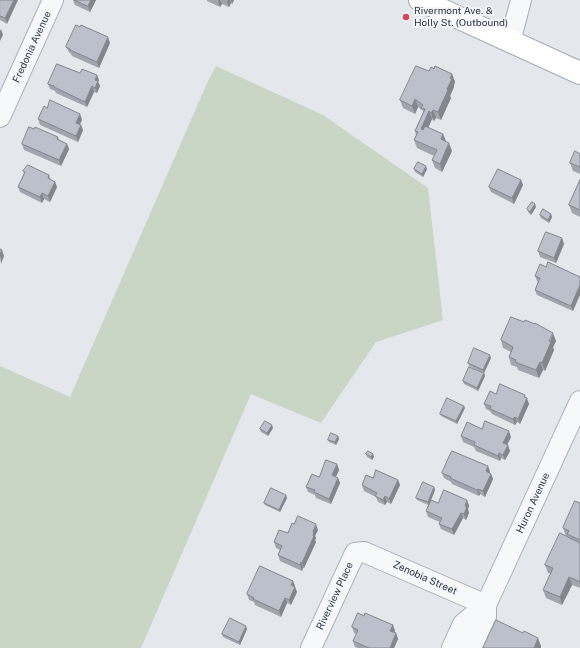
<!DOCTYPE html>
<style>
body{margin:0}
canvas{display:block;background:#e4e7ec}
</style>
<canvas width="580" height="648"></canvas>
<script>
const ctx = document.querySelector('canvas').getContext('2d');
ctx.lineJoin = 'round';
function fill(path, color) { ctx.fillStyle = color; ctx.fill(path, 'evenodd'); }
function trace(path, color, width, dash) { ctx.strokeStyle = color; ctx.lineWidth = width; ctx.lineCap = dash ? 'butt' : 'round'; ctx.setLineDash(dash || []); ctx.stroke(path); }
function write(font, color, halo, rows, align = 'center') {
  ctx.font = font + ' "Public Sans",sans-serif'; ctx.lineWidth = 4; ctx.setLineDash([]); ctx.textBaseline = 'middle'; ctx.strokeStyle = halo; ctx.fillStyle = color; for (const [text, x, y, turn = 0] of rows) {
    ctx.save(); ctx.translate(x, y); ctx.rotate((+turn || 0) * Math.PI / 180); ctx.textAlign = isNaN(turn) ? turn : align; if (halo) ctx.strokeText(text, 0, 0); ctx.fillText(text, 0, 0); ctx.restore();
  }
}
fill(new Path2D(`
 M 216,66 L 323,115 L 428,188 L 443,320 L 376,342 L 321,423 L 251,394 L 141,648 L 0,648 L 0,366 L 70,397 L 208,81 Z`), '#c9d6c5');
const minor = new Path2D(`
 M 510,42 L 521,0
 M 0,117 L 53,0
 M 311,648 L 355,553 L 364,552 L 486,605
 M 452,648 L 463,624 L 486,605
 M 473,648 L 486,617 L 486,605 L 580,401`);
const major = new Path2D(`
 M 420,0 L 580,73`);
trace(minor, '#a9aeb7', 22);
trace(major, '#a3abb8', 24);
trace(minor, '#f7f8fa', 20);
trace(major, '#fff', 22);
fill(new Path2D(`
 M 0,0 L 7,24 L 0,20 Z
 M 73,0 L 96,0 L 90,12 L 75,5 Z
 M 207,0 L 234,0 L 232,4 L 231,3 L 229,7 L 222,4 L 220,7 L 207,1 Z
 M 110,43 L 99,68 L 72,56 L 71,54 L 69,52 L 66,47 Z
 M 434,69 L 452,74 L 455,82 L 454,85 L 454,87 L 450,96 L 451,98 L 441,120 L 436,118 L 434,121 L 432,119 L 428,128 L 443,134 L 446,141 L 452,151 L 442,172 L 435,168 L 432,160 L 434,156 L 417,148 L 414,140 L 416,135 L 415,131 L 423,113 L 423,111 L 418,107 L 415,114 L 403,108 L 400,100 L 429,71 Z
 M 99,80 L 98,82 L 100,86 L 97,93 L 94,92 L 87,107 L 56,93 L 55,91 L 50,89 L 48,84 Z
 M 47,108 L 80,114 L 82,120 L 80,124 L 83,130 L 78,142 L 40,125 L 38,119 Z
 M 34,129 L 58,137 L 59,140 L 67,144 L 69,149 L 61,166 L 24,150 L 22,144 Z
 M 580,154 L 580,174 L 573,171 L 570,163 Z
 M 414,169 L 427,169 L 423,177 L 415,172 Z
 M 23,171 L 49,175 L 51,180 L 55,182 L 57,187 L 50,202 L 44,199 L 42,203 L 20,192 L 18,187 L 24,173 Z
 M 521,180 L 523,185 L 514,204 L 491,192 L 489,187 Z
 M 580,180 L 580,217 L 572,213 L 569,205 Z
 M 536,207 L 531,215 L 528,212 L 527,209 Z
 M 551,214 L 552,217 L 549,223 L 541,218 L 540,215 Z
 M 562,238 L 564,244 L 556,263 L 540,257 L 538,251 Z
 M 546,267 L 580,277 L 573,311 L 537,295 L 535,290 L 538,282 L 537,281 L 535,276 Z
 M 501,340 L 556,341 L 553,347 L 554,350 L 545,371 L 543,370 L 539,378 L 518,370 L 517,367 L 511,365 L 509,357 L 511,352 L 503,348 Z
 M 491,358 L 484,373 L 469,366 L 468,363 Z
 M 484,373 L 485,376 L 478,391 L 464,384 L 463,381 Z
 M 496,394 L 526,398 L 529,404 L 520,424 L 517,422 L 515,425 L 492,414 L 490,411 L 486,409 L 484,404 Z
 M 465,408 L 457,424 L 441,416 L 440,414 Z
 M 273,428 L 268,436 L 261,432 L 260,429 Z
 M 482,429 L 511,437 L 507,445 L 510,451 L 505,460 L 501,458 L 500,461 L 476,451 L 474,447 L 463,442 L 461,436 Z
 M 338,436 L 339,439 L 336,445 L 329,442 L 328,440 Z
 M 366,454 L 373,454 L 374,457 L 372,460 L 367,457 Z
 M 337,464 L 339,470 L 336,477 L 338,478 L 340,483 L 331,504 L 316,498 L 315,495 L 308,492 L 306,487 L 319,477 Z
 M 488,466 L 490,472 L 490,473 L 491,474 L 493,479 L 485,497 L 480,494 L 479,496 L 452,484 L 451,482 L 444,478 L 442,473 Z
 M 373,478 L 398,480 L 400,485 L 391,504 L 387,502 L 385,505 L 378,502 L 376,497 L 364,491 L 362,485 Z
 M 434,487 L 435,490 L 431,500 L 438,503 L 467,500 L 469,506 L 468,509 L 469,513 L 466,520 L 463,518 L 454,535 L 441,529 L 439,524 L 440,522 L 428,517 L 426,511 L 428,505 L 417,500 L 416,498 Z
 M 287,498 L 280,512 L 265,505 L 264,503 Z
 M 580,503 L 580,588 L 572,585 L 562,605 L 546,598 L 543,590 L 551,574 L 548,573 L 545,565 L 566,536 L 563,528 Z
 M 294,524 L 318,530 L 315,536 L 316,538 L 315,540 L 316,542 L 304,568 L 303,568 L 302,571 L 280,561 L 278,555 L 280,550 L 276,548 L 274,542 L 288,533 Z
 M 293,581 L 297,592 L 291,605 L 287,603 L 281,617 L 255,605 L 254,602 L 249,600 L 247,594 Z
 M 364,616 L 393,625 L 395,631 L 394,632 L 396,633 L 398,639 L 394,648 L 358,648 L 355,647 L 353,641 L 357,634 L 354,633 L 352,627 Z
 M 247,629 L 240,645 L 223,637 L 222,634 Z`), '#a1a5ae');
fill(new Path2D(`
 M 14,0 L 18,0 L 7,24 L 5,18 Z
 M 91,0 L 96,0 L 90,12 L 88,6 Z
 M 219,0 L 220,0 L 222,4 L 220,7 L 218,1 Z
 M 228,0 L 230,0 L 231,3 L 229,7 L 227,1 Z
 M 231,0 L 234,0 L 232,4 Z
 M 1,29 L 3,35 L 0,41 L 0,31 Z
 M 108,37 L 110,43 L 99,68 L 97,62 Z
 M 452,74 L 455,82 L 454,85 L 454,87 L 450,96 L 451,98 L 441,120 L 438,112 L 447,89 Z
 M 97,75 L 99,80 L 98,82 L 100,86 L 97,93 L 95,88 L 95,80 Z
 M 92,86 L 94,92 L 87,107 L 85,102 Z
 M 415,99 L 418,107 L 415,114 L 412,106 Z
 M 433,110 L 436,118 L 434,121 L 431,113 Z
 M 429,111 L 432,119 L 424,137 L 421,129 Z
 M 80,114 L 82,120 L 78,128 L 76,123 Z
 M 81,125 L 83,130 L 78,142 L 76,136 Z
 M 443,134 L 446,142 L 441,139 Z
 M 449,143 L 452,151 L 442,172 L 440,164 Z
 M 67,144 L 69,149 L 61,166 L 59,160 Z
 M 426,166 L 427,169 L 423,177 L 422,174 Z
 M 521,180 L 523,185 L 514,204 L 512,198 Z
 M 55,182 L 57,187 L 50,202 L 48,196 Z
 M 42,193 L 44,199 L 42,203 L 40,197 Z
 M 535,204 L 536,207 L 531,215 L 530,212 Z
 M 551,214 L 552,217 L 549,223 L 548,220 Z
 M 562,238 L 564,244 L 556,263 L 554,258 Z
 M 2,250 L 4,256 L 1,264 L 0,255 Z
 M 580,285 L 580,295 L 573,311 L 571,306 Z
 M 553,333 L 556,341 L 553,347 L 554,350 L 545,371 L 542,363 Z
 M 490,355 L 491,358 L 484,373 L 483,370 Z
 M 540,362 L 543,370 L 539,378 L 536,370 Z
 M 484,373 L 485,376 L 478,391 L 477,388 Z
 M 525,395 L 526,400 L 527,398 L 529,404 L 520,424 L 518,419 Z
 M 464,406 L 465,408 L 457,424 L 456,421 Z
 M 515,417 L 517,422 L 515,425 L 513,419 Z
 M 272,425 L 273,428 L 268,436 L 267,433 Z
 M 509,431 L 511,437 L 505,449 L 503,443 Z
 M 338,436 L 339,439 L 336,445 L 335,442 Z
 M 508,445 L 510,451 L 505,460 L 503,455 Z
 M 499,453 L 501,458 L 500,461 L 498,456 Z
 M 373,454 L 374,457 L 372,460 L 371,457 Z
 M 337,464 L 339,470 L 334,481 L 332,475 Z
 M 488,466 L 490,472 L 488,477 L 486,471 Z
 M 491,474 L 493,479 L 485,497 L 483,491 Z
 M 338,478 L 340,483 L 331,504 L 329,499 Z
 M 398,480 L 400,485 L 391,504 L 389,499 Z
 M 434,487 L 435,490 L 429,505 L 428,502 Z
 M 478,489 L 480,494 L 479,496 L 477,490 Z
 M 286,495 L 287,498 L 280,512 L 279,510 Z
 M 385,496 L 387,502 L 385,505 L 383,500 Z
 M 467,500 L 469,506 L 468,509 L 469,513 L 466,520 L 464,514 L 465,506 Z
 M 461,513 L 463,518 L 454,535 L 452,529 Z
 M 316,524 L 318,530 L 315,536 L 316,538 L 315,540 L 316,542 L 304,568 L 302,563 L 313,536 L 313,532 Z
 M 301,562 L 303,568 L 302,571 L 300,565 Z
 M 569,577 L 572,585 L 562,605 L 560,597 Z
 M 293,581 L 295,586 L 293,590 L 291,585 Z
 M 295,587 L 297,592 L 291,605 L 289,600 Z
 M 285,598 L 287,603 L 281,617 L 279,611 Z
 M 393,625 L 395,631 L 392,636 L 390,631 Z
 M 246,626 L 247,629 L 240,645 L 239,642 Z
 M 396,633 L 398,639 L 394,648 L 390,648 Z
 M 538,638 L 541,646 L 541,648 L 534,648 Z`), '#83868d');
const building = new Path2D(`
 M 0,0 L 14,0 L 5,18 L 0,16 Z
 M 74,0 L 91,0 L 88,6 Z
 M 76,25 L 80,27 L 81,25 L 108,37 L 97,62 L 70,50 L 70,49 L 66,47 Z
 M 57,64 L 80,73 L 82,69 L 97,75 L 95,80 L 98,81 L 95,88 L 92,86 L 85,102 L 54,87 L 54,86 L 48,84 Z
 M 416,66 L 429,71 L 431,67 L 434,69 L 435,66 L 452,74 L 450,78 L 452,79 L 447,89 L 448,90 L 438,112 L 433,110 L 431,113 L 429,111 L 421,129 L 423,130 L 425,126 L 443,134 L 441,139 L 449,143 L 440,164 L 432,160 L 437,150 L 414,140 L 418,132 L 415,131 L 425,109 L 421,108 L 423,105 L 415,99 L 412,106 L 400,100 Z
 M 50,100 L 80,114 L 76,123 L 81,125 L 76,136 L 38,119 L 44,106 L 47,108 Z
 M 29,127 L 34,129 L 35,127 L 58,137 L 57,139 L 67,144 L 59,160 L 22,144 Z
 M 575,151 L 580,154 L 580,167 L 570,163 Z
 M 418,162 L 426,166 L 422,174 L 414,169 Z
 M 28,165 L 49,175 L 48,178 L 55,182 L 48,196 L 42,193 L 40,197 L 18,187 L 25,172 L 23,171 Z
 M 498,169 L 521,180 L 512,198 L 489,187 Z
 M 580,180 L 580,210 L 569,205 Z
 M 532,202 L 535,204 L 530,212 L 527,209 Z
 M 543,209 L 551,214 L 548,220 L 540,215 Z
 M 546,232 L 562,238 L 554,258 L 538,251 Z
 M 0,249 L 2,250 L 0,255 Z
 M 548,262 L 580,277 L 580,285 L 571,306 L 535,290 L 540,278 L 535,276 L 540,264 L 546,267 Z
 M 511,317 L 524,322 L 525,320 L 535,324 L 535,323 L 553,333 L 549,341 L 551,342 L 542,363 L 540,362 L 536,370 L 515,362 L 516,360 L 509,357 L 513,347 L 501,340 Z
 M 474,348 L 490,355 L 483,370 L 468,363 Z
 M 469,367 L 484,373 L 477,388 L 463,381 Z
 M 500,384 L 525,395 L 524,397 L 527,398 L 518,419 L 515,417 L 513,419 L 490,409 L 491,406 L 484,404 L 490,391 L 496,394 Z
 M 447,398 L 464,406 L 456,421 L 440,414 Z
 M 265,421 L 272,425 L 267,433 L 260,429 Z
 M 485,421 L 509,431 L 503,443 L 508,445 L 503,455 L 499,453 L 498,456 L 474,445 L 475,442 L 461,436 L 467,422 L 482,429 Z
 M 331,433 L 338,436 L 335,442 L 328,440 Z
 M 368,451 L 373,454 L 371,457 L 366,454 Z
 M 452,451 L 488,466 L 486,471 L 491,474 L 483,491 L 478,489 L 477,490 L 450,478 L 451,477 L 442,473 Z
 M 326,460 L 337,464 L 332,475 L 338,478 L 329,499 L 314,492 L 315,490 L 306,487 L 312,474 L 319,477 Z
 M 376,470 L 398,480 L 389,499 L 385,496 L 383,500 L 375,496 L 377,493 L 362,485 L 366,475 L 373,478 Z
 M 423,482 L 434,487 L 428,502 L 416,498 Z
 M 271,488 L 286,495 L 279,510 L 264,503 Z
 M 444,490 L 467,500 L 465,506 L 467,507 L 464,514 L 461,513 L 452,529 L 439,524 L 442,518 L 426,511 L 431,500 L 438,503 Z
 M 575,501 L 580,503 L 580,540 L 567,534 L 569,531 L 563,528 Z
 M 298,516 L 316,524 L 313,532 L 314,533 L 313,536 L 314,536 L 302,563 L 301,562 L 300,565 L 278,555 L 282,546 L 274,542 L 279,530 L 288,533 L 292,523 L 294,524 Z
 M 560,533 L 580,543 L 580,582 L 569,577 L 560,597 L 543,590 L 553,568 L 545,565 Z
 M 260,566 L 293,581 L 291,585 L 295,587 L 289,600 L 285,598 L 279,611 L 253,599 L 254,598 L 247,594 Z
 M 358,613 L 364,616 L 365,613 L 393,625 L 390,631 L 396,633 L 390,648 L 369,648 L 353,641 L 358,630 L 352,627 Z
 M 230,618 L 246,626 L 239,642 L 222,634 Z
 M 496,620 L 523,633 L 524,631 L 538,638 L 534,648 L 483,648 Z`);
fill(building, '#bbc0ca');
trace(building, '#83868d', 1);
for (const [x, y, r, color] of [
 [406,17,4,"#d1495b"]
]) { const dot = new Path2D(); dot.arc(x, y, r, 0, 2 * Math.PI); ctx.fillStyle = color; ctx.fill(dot); trace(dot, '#f4f6f9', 1.5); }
write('10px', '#2b3445', '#f4f6f9', [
 ["Rivermont Ave. &",414,11],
 ["Holly St. (Outbound)",414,23]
], 'left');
write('10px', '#2b3445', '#f4f6f9', [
 ["Fredonia Avenue",32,47,-65],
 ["Huron Avenue",533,503,-65],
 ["Zenobia Street",425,578,24],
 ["Riverview Place",335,596,-65]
]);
</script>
